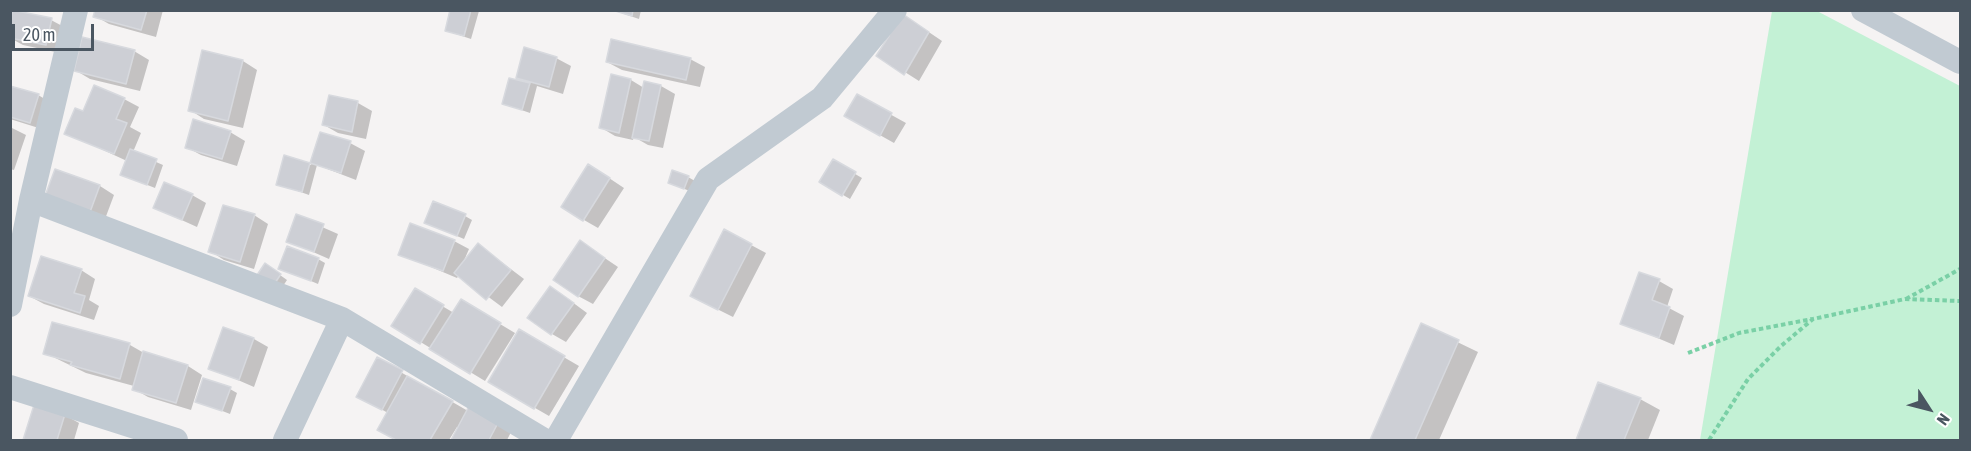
<!DOCTYPE html>
<style>
body{margin:0}
#map{position:relative;width:1971px;height:451px;overflow:hidden;background:#f5f3f3;font-family:"Asap Condensed",sans-serif}
canvas{display:block}
.frame{position:absolute;inset:0;border:12px solid #4a5661;pointer-events:none}
.north{position:absolute;left:1899px;top:379px;width:60px;height:60px;-webkit-text-stroke:4px #fff;paint-order:stroke;rotate:126deg;font-size:16px;font-weight:700;line-height:24px;text-align:center;color:#4a5661}
.north::after{content:'';display:block;margin:auto;width:21px;height:27px;background:#4a5661;clip-path:polygon(50% 0,100% 100%,50% 72%,0 100%)}
.scale{position:absolute;left:12px;top:24px;width:82px;height:27px;box-sizing:border-box;border:3px solid #4a5661;border-top:0;padding-left:8px;font-size:18px;line-height:21px;white-space:nowrap;color:#4a5661;-webkit-text-stroke:4px #fff;paint-order:stroke}
</style>
<div id="map">
<canvas width="1971" height="451"></canvas>
<div class="frame"></div>
<div class="north">N</div>
<div class="scale">20 m</div>
</div>
<script>
const ctx = document.querySelector('canvas').getContext('2d');
ctx.lineJoin = 'round';
function fill(path, color) { ctx.fillStyle = color; ctx.fill(path, 'evenodd'); }
function trace(path, color, width, dash) { ctx.strokeStyle = color; ctx.lineWidth = width; ctx.lineCap = dash ? 'butt' : 'round'; ctx.setLineDash(dash || []); ctx.stroke(path); }
fill(new Path2D(`
 M 1772,11 L 1817,11 L 1960,86 L 1960,440 L 1700,440 Z`), '#c3f1d5');
fill(new Path2D(`
 M 96,10 L 163,10 L 156,37 L 109,24 L 95,16 Z
 M 452,10 L 479,11 L 471,39 L 447,31 Z
 M 612,10 L 641,10 L 639,19 Z
 M 14,12 L 51,20 L 66,28 L 60,53 L 23,45 L 10,38 Z
 M 911,20 L 942,41 L 919,81 L 878,55 Z
 M 134,51 L 149,60 L 140,91 L 90,79 L 75,70 Z
 M 556,58 L 571,66 L 563,94 L 537,86 L 530,113 L 504,104 L 529,84 L 518,77 Z
 M 690,59 L 705,67 L 700,87 L 622,70 L 607,62 Z
 M 243,61 L 257,70 L 243,128 L 204,119 L 190,110 Z
 M 631,80 L 644,88 L 661,86 L 675,94 L 663,148 L 648,145 L 634,137 L 633,140 L 615,136 L 600,127 Z
 M 10,88 L 38,95 L 52,103 L 45,130 L 10,119 Z
 M 857,96 L 906,123 L 894,143 L 846,116 Z
 M 124,99 L 139,107 L 130,127 L 141,133 L 133,152 L 163,165 L 155,188 L 122,175 L 127,161 L 66,133 L 84,113 Z
 M 358,103 L 372,111 L 366,139 L 338,133 L 324,125 Z
 M 10,127 L 26,135 L 14,170 L 10,169 Z
 M 230,132 L 245,141 L 237,166 L 201,155 L 186,147 Z
 M 321,133 L 350,143 L 365,151 L 356,180 L 317,165 L 309,195 L 278,184 L 285,157 L 311,165 Z
 M 833,161 L 862,178 L 850,199 L 821,182 Z
 M 56,171 L 100,186 L 114,195 L 105,219 L 61,203 Z
 M 603,174 L 624,188 L 598,228 L 584,220 Z
 M 688,177 L 695,181 L 692,192 L 670,183 Z
 M 192,195 L 206,203 L 197,227 L 155,208 Z
 M 254,215 L 268,224 L 254,269 L 224,260 L 210,251 Z
 M 297,216 L 338,234 L 329,259 L 288,241 Z
 M 465,216 L 472,220 L 464,239 L 426,223 Z
 M 454,241 L 469,249 L 463,263 L 479,245 L 524,279 L 502,307 L 459,275 L 457,278 L 400,254 Z
 M 581,242 L 618,267 L 593,304 L 578,296 Z
 M 751,245 L 766,253 L 733,317 L 707,304 Z
 M 318,259 L 325,263 L 318,284 L 280,268 Z
 M 266,265 L 287,280 L 281,289 Z
 M 81,270 L 95,279 L 89,300 L 99,306 L 94,320 L 44,304 L 29,296 Z
 M 1659,281 L 1673,289 L 1667,307 L 1684,316 L 1674,345 L 1622,323 Z
 M 415,290 L 454,313 L 475,309 L 515,333 L 485,381 L 394,326 Z
 M 564,296 L 587,313 L 566,342 L 552,334 Z
 M 53,324 L 130,345 L 144,353 L 188,366 L 202,375 L 191,410 L 148,397 L 134,389 L 134,386 L 86,373 L 45,353 Z
 M 1422,325 L 1478,352 L 1439,440 L 1371,440 Z
 M 519,331 L 579,366 L 549,416 L 490,382 Z
 M 254,339 L 268,347 L 254,387 L 210,368 Z
 M 378,359 L 468,411 L 512,430 L 507,440 L 453,440 L 459,428 L 457,427 L 449,440 L 398,440 L 379,429 L 388,413 L 372,404 Z
 M 1599,384 L 1640,399 L 1660,410 L 1648,440 L 1577,440 Z
 M 230,389 L 237,393 L 230,414 L 197,401 Z
 M 35,406 L 65,415 L 79,423 L 74,440 L 25,440 Z`), '#0003');
const building = new Path2D(`
 M 12,10 L 52,18 L 46,45 L 10,38 Z
 M 95,10 L 147,10 L 141,30 L 93,17 Z
 M 450,10 L 471,10 L 464,36 L 445,31 Z
 M 612,10 L 633,10 L 632,16 Z
 M 897,10 L 929,32 L 904,75 L 876,56 L 889,36 Z
 M 82,37 L 135,50 L 126,84 L 74,71 Z
 M 611,39 L 691,58 L 686,80 L 606,62 Z
 M 524,47 L 557,57 L 549,87 L 516,78 Z
 M 202,50 L 243,60 L 228,121 L 188,111 Z
 M 611,74 L 631,79 L 619,133 L 599,128 Z
 M 509,78 L 530,83 L 522,110 L 502,104 Z
 M 644,81 L 661,85 L 649,141 L 632,138 Z
 M 94,85 L 125,98 L 116,119 L 127,123 L 114,154 L 64,134 L 75,108 L 83,111 Z
 M 10,86 L 39,94 L 30,123 L 10,117 Z
 M 857,94 L 892,113 L 880,136 L 844,116 Z
 M 329,95 L 358,101 L 352,132 L 322,125 Z
 M 193,119 L 231,131 L 222,159 L 185,148 Z
 M 320,132 L 351,141 L 341,173 L 310,163 Z
 M 130,149 L 157,159 L 147,185 L 120,175 Z
 M 284,155 L 310,163 L 302,192 L 276,185 Z
 M 833,159 L 856,172 L 842,196 L 819,182 Z
 M 588,164 L 610,178 L 583,221 L 561,207 Z
 M 55,169 L 100,185 L 90,212 L 45,196 Z
 M 672,170 L 689,176 L 684,189 L 668,183 Z
 M 164,182 L 193,194 L 182,220 L 153,208 Z
 M 433,201 L 466,214 L 457,236 L 424,223 Z
 M 223,205 L 255,214 L 240,262 L 208,252 Z
 M 296,214 L 324,224 L 314,252 L 286,242 Z
 M 410,223 L 455,240 L 443,271 L 398,255 Z
 M 724,229 L 752,244 L 718,310 L 690,296 Z
 M 580,240 L 605,258 L 578,297 L 553,280 Z
 M 478,243 L 511,270 L 486,300 L 454,273 Z
 M 287,246 L 319,258 L 311,281 L 278,269 Z
 M 41,256 L 82,269 L 74,293 L 85,296 L 80,313 L 28,296 Z
 M 265,263 L 281,274 L 273,286 L 257,275 Z
 M 1639,272 L 1660,279 L 1652,300 L 1670,307 L 1659,338 L 1620,324 Z
 M 550,286 L 574,303 L 551,335 L 527,318 Z
 M 415,288 L 444,305 L 420,344 L 391,326 Z
 M 461,299 L 501,323 L 470,374 L 429,349 Z
 M 52,322 L 130,343 L 120,379 L 70,365 L 72,362 L 43,354 Z
 M 1421,323 L 1459,340 L 1415,440 L 1370,440 Z
 M 223,327 L 254,338 L 239,380 L 208,369 Z
 M 519,329 L 565,356 L 534,409 L 488,382 Z
 M 143,351 L 188,365 L 176,403 L 132,390 Z
 M 377,357 L 403,370 L 382,410 L 356,397 Z
 M 407,376 L 453,401 L 430,440 L 396,440 L 377,430 Z
 M 203,378 L 231,387 L 222,411 L 195,402 Z
 M 1598,382 L 1641,398 L 1624,440 L 1576,440 Z
 M 34,405 L 65,414 L 57,440 L 23,440 Z
 M 469,406 L 499,421 L 489,440 L 451,440 Z`);
fill(building, '#cdcfd5');
trace(building, '#d7d9de', 1.5);
trace(new Path2D(`
 M 1906,299 L 1960,269
 M 1688,353 L 1739,333 L 1812,319
 M 1709,440 L 1748,379 L 1781,346 L 1813,319 L 1905,299 L 1960,301`), '#7ad0a6', 4, [4.5, 3]);
trace(new Path2D(`
 M 1863,10 L 1960,62
 M 31,200 L 342,319 L 544,440
 M 10,305 L 31,200 L 76,10
 M 10,387 L 176,440
 M 285,440 L 342,319
 M 556,440 L 708,179 L 822,98 L 895,10`), '#c1cad2', 24);
</script>
